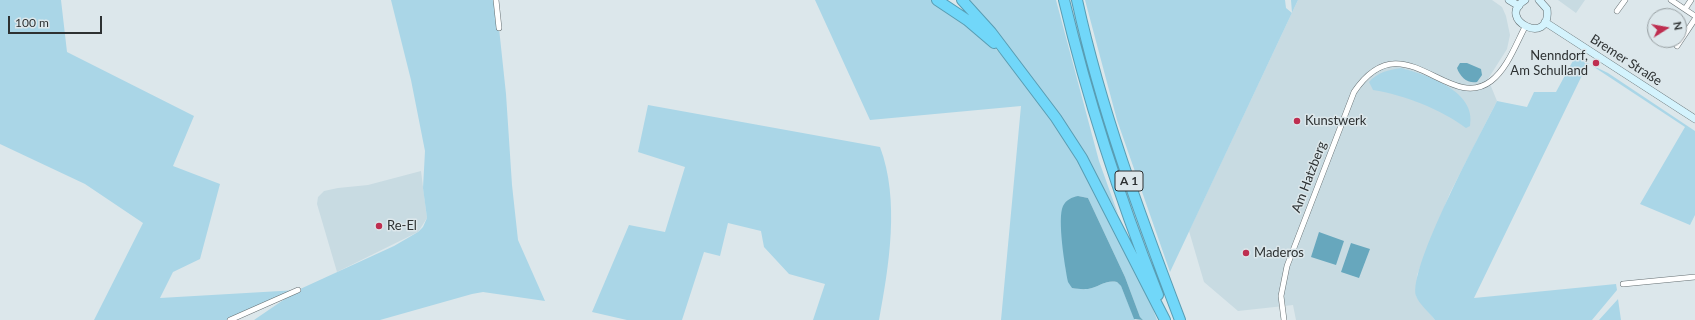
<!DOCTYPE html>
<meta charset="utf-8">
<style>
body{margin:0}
#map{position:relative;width:1695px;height:320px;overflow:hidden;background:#dce7eb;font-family:Lato,sans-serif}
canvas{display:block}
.north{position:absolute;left:1647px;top:8px;width:40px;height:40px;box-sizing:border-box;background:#dce7eb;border:1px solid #969ea1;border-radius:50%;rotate:79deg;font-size:11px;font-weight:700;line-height:16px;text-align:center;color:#2d3132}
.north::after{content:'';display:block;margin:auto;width:14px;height:18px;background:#be2e50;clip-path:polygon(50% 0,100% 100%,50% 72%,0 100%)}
.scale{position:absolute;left:8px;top:16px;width:94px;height:18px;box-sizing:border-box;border:2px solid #2d3132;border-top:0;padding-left:5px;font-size:12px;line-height:14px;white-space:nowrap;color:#2d3132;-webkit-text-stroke:3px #dce7eb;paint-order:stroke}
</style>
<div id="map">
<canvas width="1695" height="320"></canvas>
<div class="north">N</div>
<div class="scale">100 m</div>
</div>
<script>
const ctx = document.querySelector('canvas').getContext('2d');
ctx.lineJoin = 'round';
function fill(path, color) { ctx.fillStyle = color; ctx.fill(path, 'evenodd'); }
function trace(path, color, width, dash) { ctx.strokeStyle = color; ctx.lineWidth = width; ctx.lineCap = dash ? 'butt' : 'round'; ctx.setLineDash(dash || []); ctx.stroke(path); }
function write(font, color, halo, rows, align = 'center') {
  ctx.font = font + ' Lato,sans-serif'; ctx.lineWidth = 3; ctx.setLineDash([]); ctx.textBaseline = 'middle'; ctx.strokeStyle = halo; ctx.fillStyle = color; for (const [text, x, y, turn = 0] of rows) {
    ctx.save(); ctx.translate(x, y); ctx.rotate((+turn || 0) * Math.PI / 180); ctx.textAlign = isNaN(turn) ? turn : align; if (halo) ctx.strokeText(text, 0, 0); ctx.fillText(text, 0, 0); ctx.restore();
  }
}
fill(new Path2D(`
 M 1298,0 L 1492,0 L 1502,7 L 1506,16 L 1510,35 L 1507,49 L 1488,79 L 1497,101 L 1450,193 L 1417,275 L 1416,296 L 1435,320 L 1296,320 L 1293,305 L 1238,311 L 1204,282 L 1189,231 Z
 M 1558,0 L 1585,0 L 1576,13 Z
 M 421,171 L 427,218 L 418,232 L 337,272 L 317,204 L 318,197 L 324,191 L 338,188 L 368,185 Z`), '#c8dbe2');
fill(new Path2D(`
 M 0,0 L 61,0 L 67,52 L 194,116 L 173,166 L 220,184 L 200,259 L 173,272 L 160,298 L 298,290 L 394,246 L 418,232 L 423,227 L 427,218 L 423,188 L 425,151 L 411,80 L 391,0 L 496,0 L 506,94 L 512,185 L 518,240 L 545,301 L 483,292 L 472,294 L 380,320 L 254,320 L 295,292 L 230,320 L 94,320 L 143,223 L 85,184 L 0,144 Z
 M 815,0 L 931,0 L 971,26 L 995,48 L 1015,70 L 1049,115 L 1103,202 L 1138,269 L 1157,320 L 1143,320 L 1140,317 L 1125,277 L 1088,198 L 1078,196 L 1063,243 L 1066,271 L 1072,288 C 1078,289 1086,290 1092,288 C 1102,285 1106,280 1117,282 L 1121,286 L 1135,320 L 1001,320 L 1021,106 L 870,120 Z
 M 967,0 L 1056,0 L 1099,161 L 1118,214 L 1077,142 Z
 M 1085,0 L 1285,0 L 1286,8 L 1292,13 L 1291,0 L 1298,0 L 1170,272 L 1117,120 Z
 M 1575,57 L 1608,73 L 1695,131 L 1695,215 L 1690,225 L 1640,204 L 1685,127 L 1588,63 L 1474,298 L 1616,284 L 1617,290 L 1592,320 L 1435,320 C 1430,313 1419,304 1416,296 C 1408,267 1481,133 1497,101 L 1527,107 L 1534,92 L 1556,92 Z
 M 1401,68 C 1427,75 1477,91 1470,126 L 1466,128 C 1440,109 1405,95 1373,90 L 1369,82 C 1378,72 1388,70 1401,68 Z
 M 648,105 L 880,147 C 900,200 889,266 879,320 L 813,320 L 825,284 L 789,274 L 764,247 L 761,231 L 728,223 L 720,256 L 704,252 L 682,320 L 627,320 L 592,312 L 629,225 L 665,232 L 685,167 L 638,152 Z
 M 1618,299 L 1621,320 L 1599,320 Z`), '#aad6e7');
fill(new Path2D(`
 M 1460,63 L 1467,63 L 1481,69 L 1482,75 L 1477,82 C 1468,84 1460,77 1457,68 Z
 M 1078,196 L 1088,198 L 1125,277 L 1140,317 L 1143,320 L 1134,319 L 1121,286 L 1117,282 C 1106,280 1102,285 1092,288 C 1086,290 1078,289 1072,288 L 1068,282 C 1065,268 1057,218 1063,206 C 1066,200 1072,197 1078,196 Z
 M 1319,232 L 1344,241 L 1336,265 L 1311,257 Z
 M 1351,243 L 1370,249 L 1359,278 L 1341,272 Z`), '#67a7bd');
const street = new Path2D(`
 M 496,0 L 499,28
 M 1671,0 L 1695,16
 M 1685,9 L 1691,0
 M 1617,11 L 1625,0
 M 1677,46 L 1695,19
 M 1623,284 L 1695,277
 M 230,320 L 298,290
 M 1284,320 L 1281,296 L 1287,266 L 1354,92 C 1403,19 1448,114 1491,81 C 1507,69 1516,44 1525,27`);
const secondary = new Path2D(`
 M 1509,0 L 1519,6
 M 1525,0 C 1494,19 1552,48 1547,9 L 1539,0
 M 1545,22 L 1695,119`);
const highway = new Path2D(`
 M 937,0 L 967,20 L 994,43
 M 962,0 L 991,32 L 1056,118 L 1082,158 L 1165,320
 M 1064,0 C 1088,101 1120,199 1158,295
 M 1077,0 C 1101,110 1140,215 1180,320`);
trace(street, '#646e71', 6);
trace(secondary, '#646e71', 8);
trace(highway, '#599db3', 12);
trace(street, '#fff', 5);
trace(secondary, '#d4f3fd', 7);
trace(highway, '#71d7f9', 10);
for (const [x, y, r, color] of [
 [1596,63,4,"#be2e50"],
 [1297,121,4,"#be2e50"],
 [379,226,4,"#be2e50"],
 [1246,253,4,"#be2e50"]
]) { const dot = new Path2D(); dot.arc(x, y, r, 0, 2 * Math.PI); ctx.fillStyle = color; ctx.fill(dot); trace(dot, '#dce7eb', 1.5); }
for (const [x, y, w] of [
 [1129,181,28]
]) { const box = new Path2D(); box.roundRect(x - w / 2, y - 10, w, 20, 3); ctx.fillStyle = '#dce7eb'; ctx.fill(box); trace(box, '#2d3132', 1); }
write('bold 12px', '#2d3132', null, [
 ["A 1",1129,181]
]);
write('13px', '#2d3132', '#dce7eb', [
 ["Nenndorf,",1588,56,"right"],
 ["Am Schulland",1588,71,"right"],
 ["Kunstwerk",1305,121],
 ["Re-El",387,226],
 ["Maderos",1254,253]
], 'left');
write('13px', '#2d3132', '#dce7eb', [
 ["Bremer Straße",1626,60,33],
 ["Am Hatzberg",1309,177,-69]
]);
</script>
